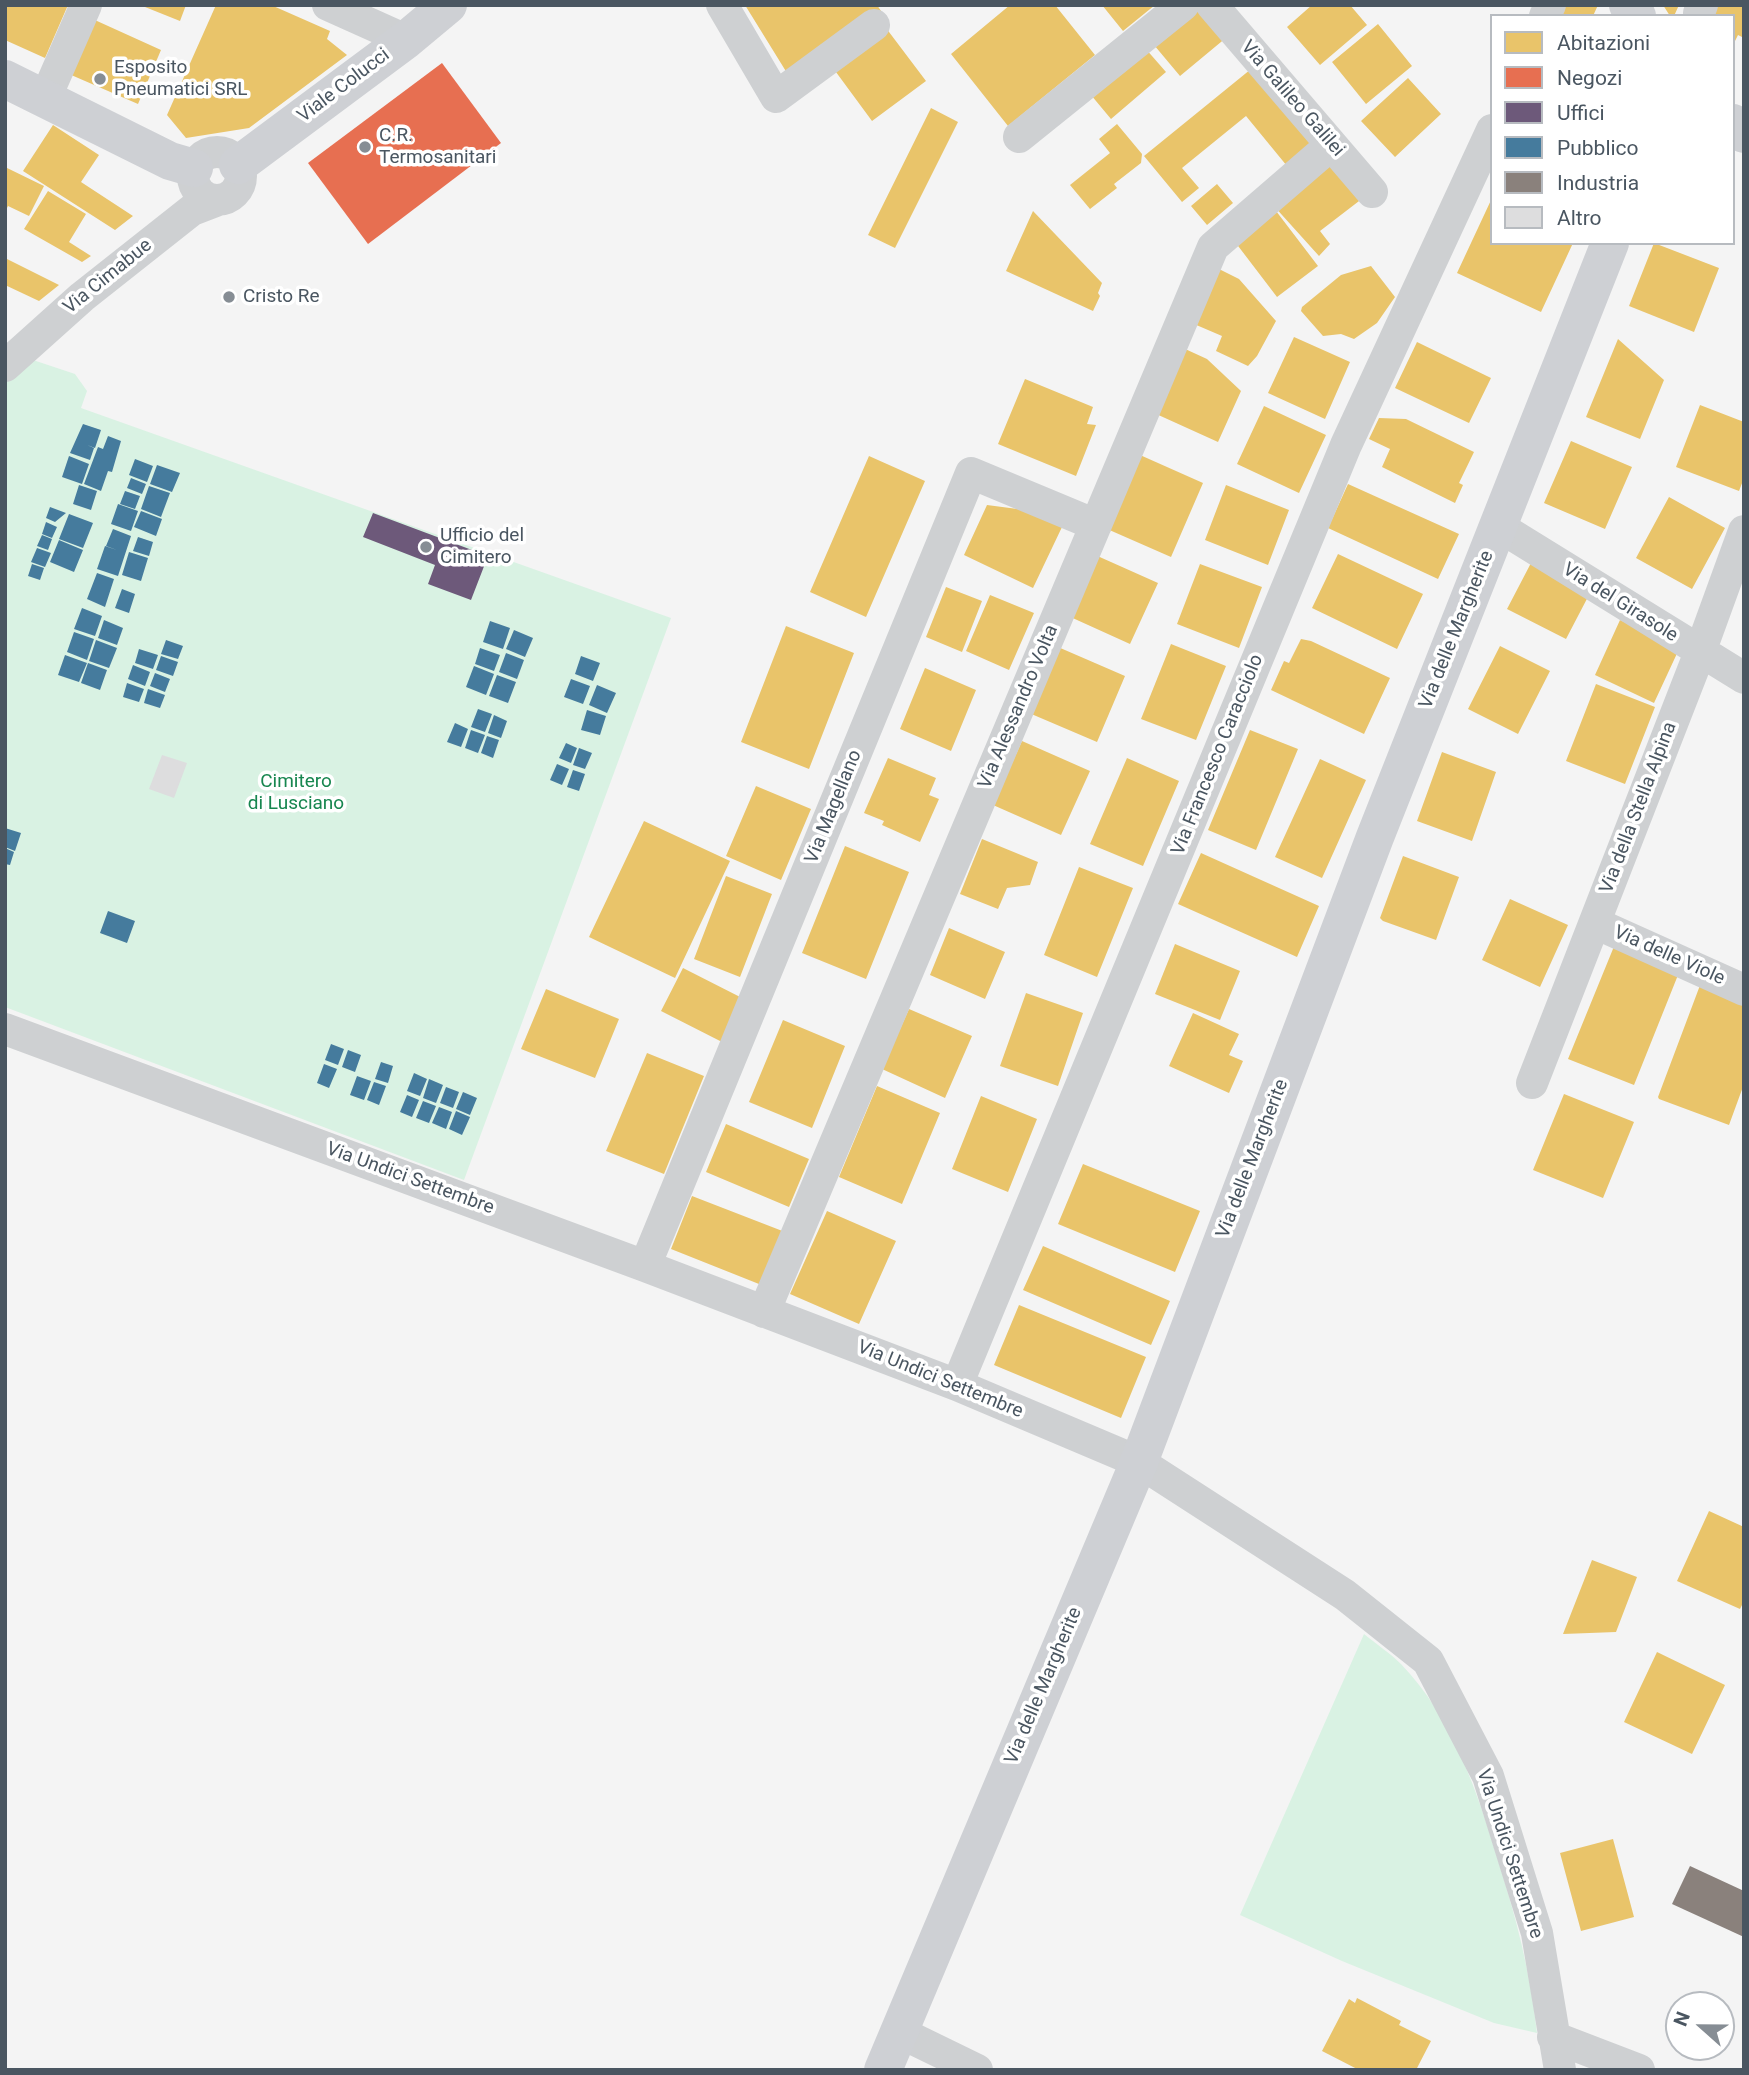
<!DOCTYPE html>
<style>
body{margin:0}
#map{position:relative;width:1749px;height:2075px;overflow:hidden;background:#f4f4f4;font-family:Roboto,sans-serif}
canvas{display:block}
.frame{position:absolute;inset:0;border:7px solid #4a5661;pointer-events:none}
.legend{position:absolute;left:1490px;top:14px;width:245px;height:231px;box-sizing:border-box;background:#fff;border:2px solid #b7bbc0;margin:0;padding:9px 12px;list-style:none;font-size:21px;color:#4a5661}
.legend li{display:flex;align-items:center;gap:14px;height:35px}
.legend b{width:35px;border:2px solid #b7bbc0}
.north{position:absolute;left:1665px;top:1991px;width:70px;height:70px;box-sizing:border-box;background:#fff;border:2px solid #b7bbc0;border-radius:50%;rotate:291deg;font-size:19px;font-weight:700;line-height:28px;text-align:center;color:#4a5661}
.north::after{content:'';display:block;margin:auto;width:24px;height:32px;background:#868d94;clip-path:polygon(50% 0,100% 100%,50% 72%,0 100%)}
</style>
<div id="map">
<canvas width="1749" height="2075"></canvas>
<div class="frame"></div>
<ul class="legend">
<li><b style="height:19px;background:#e9c46a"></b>Abitazioni</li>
<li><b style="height:19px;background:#e76f51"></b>Negozi</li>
<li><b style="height:19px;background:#6d597a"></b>Uffici</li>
<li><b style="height:19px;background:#457b9d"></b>Pubblico</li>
<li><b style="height:19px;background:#8a817c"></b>Industria</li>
<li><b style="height:19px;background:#ddddde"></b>Altro</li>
</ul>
<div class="north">N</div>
</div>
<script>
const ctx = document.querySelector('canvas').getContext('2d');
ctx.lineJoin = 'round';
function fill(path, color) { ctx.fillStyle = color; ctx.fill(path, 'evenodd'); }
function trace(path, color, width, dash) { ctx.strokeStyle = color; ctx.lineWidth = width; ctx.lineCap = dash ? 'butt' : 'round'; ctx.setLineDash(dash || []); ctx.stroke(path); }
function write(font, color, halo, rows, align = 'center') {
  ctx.font = font + ' Roboto,sans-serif'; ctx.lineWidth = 7; ctx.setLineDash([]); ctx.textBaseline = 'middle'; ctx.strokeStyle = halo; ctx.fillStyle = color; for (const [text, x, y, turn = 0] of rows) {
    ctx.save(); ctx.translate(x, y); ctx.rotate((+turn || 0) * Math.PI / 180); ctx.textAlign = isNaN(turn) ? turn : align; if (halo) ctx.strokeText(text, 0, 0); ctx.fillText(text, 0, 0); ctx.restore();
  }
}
fill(new Path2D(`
 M 24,357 L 75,374 L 87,391 L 81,408 L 671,618 L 464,1180 L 5,1007 L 5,388 L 10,374 Z
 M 1364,1634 C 1376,1644 1390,1653 1401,1664 C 1452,1717 1476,1788 1497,1857 C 1516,1917 1530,1970 1537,2033 L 1494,2023 L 1342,1961 L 1240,1915 Z`), '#d9f2e3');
fill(new Path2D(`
 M 5,5 L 68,5 L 45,58 L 5,40 Z
 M 140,5 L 186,5 L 180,21 Z
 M 216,5 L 271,5 L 330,31 L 327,39 L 347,55 L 249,128 L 186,138 L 167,115 Z
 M 745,5 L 877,5 L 883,14 L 787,73 Z
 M 1010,5 L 1055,5 L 1095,55 L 1008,126 L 951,54 Z
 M 1102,5 L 1155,5 L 1123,31 Z
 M 1201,5 L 1227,37 L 1180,76 L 1149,39 Z
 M 1312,5 L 1350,5 L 1367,25 L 1320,65 L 1287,27 Z
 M 1561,5 L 1598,5 L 1593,16 L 1556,16 Z
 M 1663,5 L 1679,5 L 1674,16 L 1670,16 Z
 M 1716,5 L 1744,5 L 1744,38 L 1738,35 L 1733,45 L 1733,16 L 1712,16 Z
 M 86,16 L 161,50 L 138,104 L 62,71 Z
 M 1378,24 L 1412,66 L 1366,104 L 1332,62 Z
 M 886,28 L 926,81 L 872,121 L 833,68 Z
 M 1145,48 L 1166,72 L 1111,119 L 1091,95 Z
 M 1256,65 L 1318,141 L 1287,166 L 1246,116 L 1182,168 L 1199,188 L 1182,202 L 1144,156 Z
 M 1408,78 L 1441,114 L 1395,157 L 1361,121 Z
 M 931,108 L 958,122 L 895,248 L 868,235 Z
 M 1117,124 L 1142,154 L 1141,163 L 1114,184 L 1117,188 L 1090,209 L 1070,185 L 1110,153 L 1099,139 Z
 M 53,125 L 99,155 L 81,182 L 133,216 L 115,230 L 23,171 Z
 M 1329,156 L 1363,198 L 1320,231 L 1330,244 L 1319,256 L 1273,205 Z
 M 5,167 L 44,186 L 29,216 L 8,206 L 5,212 Z
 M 1217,184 L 1233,203 L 1207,225 L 1191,206 Z
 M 48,191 L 86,214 L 69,242 L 91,256 L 82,262 L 24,229 Z
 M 1492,198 L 1492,243 L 1573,243 L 1541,312 L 1457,273 Z
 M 1273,207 L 1318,266 L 1277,297 L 1232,238 Z
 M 1033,211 L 1102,283 L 1098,293 L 1100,296 L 1093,311 L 1006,271 Z
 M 1654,243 L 1719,268 L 1694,332 L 1629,306 Z
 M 5,258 L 59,285 L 39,301 L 5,285 Z
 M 1371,266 L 1395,297 L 1377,323 L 1354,339 L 1341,334 L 1323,336 L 1301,311 L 1302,307 L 1341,275 Z
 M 1219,269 L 1239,279 L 1276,321 L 1257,356 L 1248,366 L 1216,351 L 1222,336 L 1194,324 Z
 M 1294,337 L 1350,362 L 1325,419 L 1268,393 Z
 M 1618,339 L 1664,380 L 1640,439 L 1586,417 Z
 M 1417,342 L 1491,378 L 1469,423 L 1395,388 Z
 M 1183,348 L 1207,359 L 1241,391 L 1218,442 L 1154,413 Z
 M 1025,379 L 1093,407 L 1087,424 L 1096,425 L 1076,476 L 998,444 Z
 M 1700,405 L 1744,422 L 1744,478 L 1739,491 L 1676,467 Z
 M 1264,406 L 1326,435 L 1299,493 L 1237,464 Z
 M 1379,418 L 1406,419 L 1474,452 L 1459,483 L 1463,485 L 1455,503 L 1382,467 L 1390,449 L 1369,439 Z
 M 1571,441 L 1632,467 L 1605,529 L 1544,503 Z
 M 1131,451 L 1203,483 L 1171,557 L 1098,525 Z
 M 869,456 L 925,481 L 866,617 L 810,592 Z
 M 1348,484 L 1459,534 L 1438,579 L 1328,528 Z
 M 1226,485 L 1289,510 L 1268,565 L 1205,540 Z
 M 1669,497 L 1725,528 L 1692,589 L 1636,558 Z
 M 987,505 L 1025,510 L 1062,527 L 1033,588 L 964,555 Z
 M 1093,554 L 1158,583 L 1130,644 L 1066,615 Z
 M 1338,554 L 1423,594 L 1397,649 L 1312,608 Z
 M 1531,563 L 1590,593 L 1566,639 L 1507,609 Z
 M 1200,564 L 1262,587 L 1239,648 L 1177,624 Z
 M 946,587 L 982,601 L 962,652 L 926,637 Z
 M 990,595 L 1034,613 L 1009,670 L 966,651 Z
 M 1620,620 L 1680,647 L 1654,703 L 1595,675 Z
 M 786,626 L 854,653 L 809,769 L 741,742 Z
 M 1301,639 L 1311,641 L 1390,678 L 1364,734 L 1271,690 L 1284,661 L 1289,663 Z
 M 1171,644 L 1226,666 L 1196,740 L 1141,719 Z
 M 1500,646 L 1550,671 L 1518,734 L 1468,709 Z
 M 1058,647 L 1125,676 L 1097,742 L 1029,713 Z
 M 925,668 L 976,690 L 951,751 L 900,729 Z
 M 1596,684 L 1655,707 L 1625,784 L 1566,761 Z
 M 1250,730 L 1298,749 L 1256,850 L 1208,830 Z
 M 1022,741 L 1090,771 L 1061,835 L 993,805 Z
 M 1442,752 L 1496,772 L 1472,841 L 1417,821 Z
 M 888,758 L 936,778 L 929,795 L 939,799 L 920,842 L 882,825 L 884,821 L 864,813 Z
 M 1127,758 L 1179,781 L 1143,866 L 1090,844 Z
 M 1320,759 L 1366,780 L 1322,878 L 1275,857 Z
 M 756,786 L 811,809 L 781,880 L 726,856 Z
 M 644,821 L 730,861 L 675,978 L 589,937 Z
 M 982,839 L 1038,862 L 1030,885 L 1007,888 L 998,909 L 960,894 Z
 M 845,846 L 909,872 L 866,979 L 802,953 Z
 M 1201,853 L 1319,906 L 1297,957 L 1178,904 Z
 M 1403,856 L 1459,877 L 1436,940 L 1383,921 L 1380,918 Z
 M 1079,867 L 1133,888 L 1097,977 L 1044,955 Z
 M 726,876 L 772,894 L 740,977 L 694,959 Z
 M 1510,899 L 1568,925 L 1540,987 L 1482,960 Z
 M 949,928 L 1005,952 L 985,999 L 930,975 Z
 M 1175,944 L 1240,971 L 1220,1020 L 1155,994 Z
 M 1615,944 L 1680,970 L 1634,1085 L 1568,1059 Z
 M 683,968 L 746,1000 L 724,1043 L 661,1011 Z
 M 1702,980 L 1744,995 L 1744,1084 L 1729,1125 L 1659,1099 L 1658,1097 Z
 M 546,989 L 619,1019 L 595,1078 L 521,1049 Z
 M 1026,993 L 1083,1013 L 1058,1086 L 1000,1066 Z
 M 909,1009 L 972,1036 L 945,1098 L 882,1069 Z
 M 1193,1013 L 1239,1034 L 1229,1055 L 1243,1061 L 1229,1093 L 1169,1066 Z
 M 783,1020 L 845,1046 L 812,1128 L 749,1102 Z
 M 647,1053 L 704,1076 L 664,1174 L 606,1151 Z
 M 877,1086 L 940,1113 L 902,1204 L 839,1177 Z
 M 1564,1094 L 1634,1122 L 1603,1198 L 1533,1170 Z
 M 981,1096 L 1037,1119 L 1008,1192 L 952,1169 Z
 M 726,1124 L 809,1159 L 789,1207 L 706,1172 Z
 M 1083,1164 L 1200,1211 L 1175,1272 L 1058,1224 Z
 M 692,1196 L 785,1232 L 764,1286 L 671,1249 Z
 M 827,1211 L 896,1241 L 859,1324 L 790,1294 Z
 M 1043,1246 L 1170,1301 L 1151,1345 L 1023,1290 Z
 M 1019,1305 L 1146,1357 L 1121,1418 L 994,1365 Z
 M 1709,1511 L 1744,1527 L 1744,1601 L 1740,1609 L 1677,1581 Z
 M 1592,1560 L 1637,1577 L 1616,1632 L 1563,1634 Z
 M 1657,1652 L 1725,1685 L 1692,1754 L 1624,1722 Z
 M 1613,1839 L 1634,1917 L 1581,1931 L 1560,1853 Z
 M 1357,1998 L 1401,2021 L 1399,2025 L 1431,2041 L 1416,2070 L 1359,2070 L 1322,2051 L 1349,1999 L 1355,2003 Z`), '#e9c46a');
fill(new Path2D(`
 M 442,63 L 501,143 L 368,244 L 308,163 Z`), '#e76f51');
fill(new Path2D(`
 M 373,513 L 488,556 L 471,600 L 428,584 L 435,565 L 363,537 Z`), '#6d597a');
fill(new Path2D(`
 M 83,424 L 101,430 L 95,448 L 87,445 L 94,448 L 90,460 L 70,453 Z
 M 108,436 L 121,441 L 112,472 L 108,471 L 101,491 L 84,484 L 98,447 L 103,449 Z
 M 69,456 L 89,464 L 82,484 L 62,477 Z
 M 135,459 L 153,466 L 147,482 L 129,475 Z
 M 157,465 L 180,473 L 172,492 L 150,484 Z
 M 131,478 L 146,484 L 142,494 L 127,488 Z
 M 79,485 L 97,491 L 91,510 L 73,504 Z
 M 149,486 L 170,493 L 161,517 L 141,509 Z
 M 125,491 L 140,496 L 135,509 L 120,504 Z
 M 118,504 L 138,511 L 131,531 L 111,524 Z
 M 50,507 L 66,513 L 55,522 L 46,518 Z
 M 141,511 L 162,519 L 156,536 L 134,527 Z
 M 69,514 L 93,523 L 83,548 L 59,539 Z
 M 46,522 L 57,527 L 52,538 L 42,534 Z
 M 113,529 L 131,536 L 118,576 L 97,569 L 105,546 L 117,550 L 106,546 Z
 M 42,535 L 52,539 L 48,550 L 37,546 Z
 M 138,537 L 153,542 L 149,556 L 133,551 Z
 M 59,540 L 83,550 L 74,572 L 50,562 Z
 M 37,548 L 51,553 L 45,567 L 31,562 Z
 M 129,552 L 148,558 L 141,581 L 122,575 Z
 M 32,564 L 44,568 L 40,580 L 28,576 Z
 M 97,573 L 114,579 L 105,607 L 87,599 Z
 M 122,589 L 135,594 L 129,613 L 115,608 Z
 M 82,608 L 102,616 L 95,636 L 74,629 Z
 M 104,620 L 123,628 L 117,645 L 98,638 Z
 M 490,621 L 510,628 L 503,649 L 483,642 Z
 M 514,630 L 533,638 L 525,657 L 506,649 Z
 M 74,632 L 94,639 L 87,660 L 67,652 Z
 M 96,640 L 117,648 L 109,668 L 89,661 Z
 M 166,640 L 183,646 L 178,659 L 161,654 Z
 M 480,648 L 500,655 L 494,671 L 475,664 Z
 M 139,649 L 158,655 L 153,669 L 135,663 Z
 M 506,653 L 524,660 L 517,679 L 499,672 Z
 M 65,655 L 87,663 L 79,682 L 58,675 Z
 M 161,656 L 178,662 L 173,676 L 156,670 Z
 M 581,656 L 600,663 L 593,681 L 575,674 Z
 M 88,663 L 107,670 L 100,690 L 81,683 Z
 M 133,665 L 150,672 L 145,686 L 128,679 Z
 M 474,666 L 494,674 L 486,695 L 466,687 Z
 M 155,673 L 170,679 L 165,692 L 150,686 Z
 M 497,675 L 516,682 L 508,703 L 489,696 Z
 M 571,679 L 590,686 L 583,704 L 564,697 Z
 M 127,683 L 144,689 L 139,702 L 123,697 Z
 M 597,685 L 616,693 L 607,713 L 589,705 Z
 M 148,689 L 165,695 L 160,708 L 144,703 Z
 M 478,709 L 492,714 L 485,732 L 471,727 Z
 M 587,710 L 606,716 L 600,735 L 581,730 Z
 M 494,715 L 507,721 L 501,738 L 488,733 Z
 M 455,723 L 468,729 L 461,747 L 447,742 Z
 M 471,730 L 485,735 L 478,753 L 465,748 Z
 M 487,736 L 499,740 L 493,758 L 481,753 Z
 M 566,743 L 577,748 L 571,763 L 559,758 Z
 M 579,748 L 592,753 L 585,769 L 573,765 Z
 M 557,764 L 569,769 L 562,785 L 550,780 Z
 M 573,770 L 585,774 L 579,791 L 567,787 Z
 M 5,828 L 21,833 L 15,851 L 5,847 Z
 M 5,848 L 14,852 L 10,865 L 5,864 Z
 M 108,911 L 135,921 L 127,943 L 100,933 Z
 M 331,1044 L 344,1049 L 338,1065 L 325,1060 Z
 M 348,1050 L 361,1055 L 355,1072 L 342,1067 Z
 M 381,1062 L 393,1066 L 388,1083 L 375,1079 Z
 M 324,1064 L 337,1069 L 329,1088 L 317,1083 Z
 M 414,1073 L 427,1079 L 420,1096 L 407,1091 Z
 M 357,1076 L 371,1081 L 364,1100 L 350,1095 Z
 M 429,1079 L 443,1085 L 436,1103 L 423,1098 Z
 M 374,1082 L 386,1086 L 379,1105 L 367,1100 Z
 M 446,1087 L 459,1092 L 453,1108 L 440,1103 Z
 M 463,1092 L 477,1098 L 470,1115 L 456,1109 Z
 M 407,1095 L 419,1100 L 412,1117 L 400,1112 Z
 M 423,1101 L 436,1106 L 429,1123 L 416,1118 Z
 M 439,1107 L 452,1112 L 446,1129 L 432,1123 Z
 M 456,1111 L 470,1117 L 462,1135 L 449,1129 Z`), '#457b9d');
fill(new Path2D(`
 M 1690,1866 L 1744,1891 L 1744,1937 L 1672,1904 Z`), '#8a817c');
fill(new Path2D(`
 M 162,755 L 187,763 L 174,798 L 149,789 Z`), '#ddddde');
trace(new Path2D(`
 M 328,5 L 406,40
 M 722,5 L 776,97 L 874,25
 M 1212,5 L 1372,192
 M 1699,13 L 1702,5
 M 1545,16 L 1550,5
 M 45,99 L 86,5
 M 1019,137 L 1183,5
 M193 176a24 24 0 1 1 48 0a24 24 0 1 1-48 0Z
 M 5,366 L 82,297 L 192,210 L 218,200
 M 1498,526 L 1744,678
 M 1595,923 L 1744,990
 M 5,1029 L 645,1266 L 957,1385 L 1139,1462 L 1345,1595 L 1428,1661 L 1488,1776 L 1537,1933 L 1560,2070
 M 1532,1083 L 1700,652 L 1744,531
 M 645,1266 L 971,473 L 1096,525
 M 764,1312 L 1213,247 L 1331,145
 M 957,1385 L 1346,445 L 1492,130
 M 899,2032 L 977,2070
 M 1553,2037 L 1639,2070`), '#ced0d2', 32);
trace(new Path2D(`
 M 1628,5 L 1637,16
 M 5,79 L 170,161 L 194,168
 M 1733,123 L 1744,134
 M 238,165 L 406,40 L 448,5
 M 883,2070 L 1139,1462 L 1375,837 L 1610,243`), '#ced0d4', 38);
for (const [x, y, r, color] of [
 [100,79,7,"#868d94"],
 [365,147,7,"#868d94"],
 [229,297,7,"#868d94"],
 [426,547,7,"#868d94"]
]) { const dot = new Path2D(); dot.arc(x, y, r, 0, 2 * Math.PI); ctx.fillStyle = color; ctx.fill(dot); trace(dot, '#fff', 2.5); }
write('19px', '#4a5661', '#fff', [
 ["Esposito",114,68],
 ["Pneumatici SRL",114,90],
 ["C.R.",379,136],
 ["Termosanitari",379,158],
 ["Cristo Re",243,297],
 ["Ufficio del",440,536],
 ["Cimitero",440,558]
], 'left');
write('19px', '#4a5661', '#fff', [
 ["Viale Colucci",344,86,-37],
 ["Via Galileo Galilei",1292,99,49],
 ["Via Cimabue",108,277,-39],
 ["Via del Girasole",1620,603,32],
 ["Via delle Margherite",1457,630,-68],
 ["Via Alessandro Volta",1019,707,-67],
 ["Via Francesco Caracciolo",1218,755,-68],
 ["Via Magellano",834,807,-68],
 ["Via della Stella Alpina",1639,808,-69],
 ["Via delle Viole",1669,956,24],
 ["Via delle Margherite",1253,1159,-69],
 ["Via Undici Settembre",410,1179,20],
 ["Via Undici Settembre",940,1380,22],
 ["Via delle Margherite",1044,1686,-67],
 ["Via Undici Settembre",1509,1854,72]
]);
write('19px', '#17864f', '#fff', [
 ["Cimitero",296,782],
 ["di Lusciano",296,804]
]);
</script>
